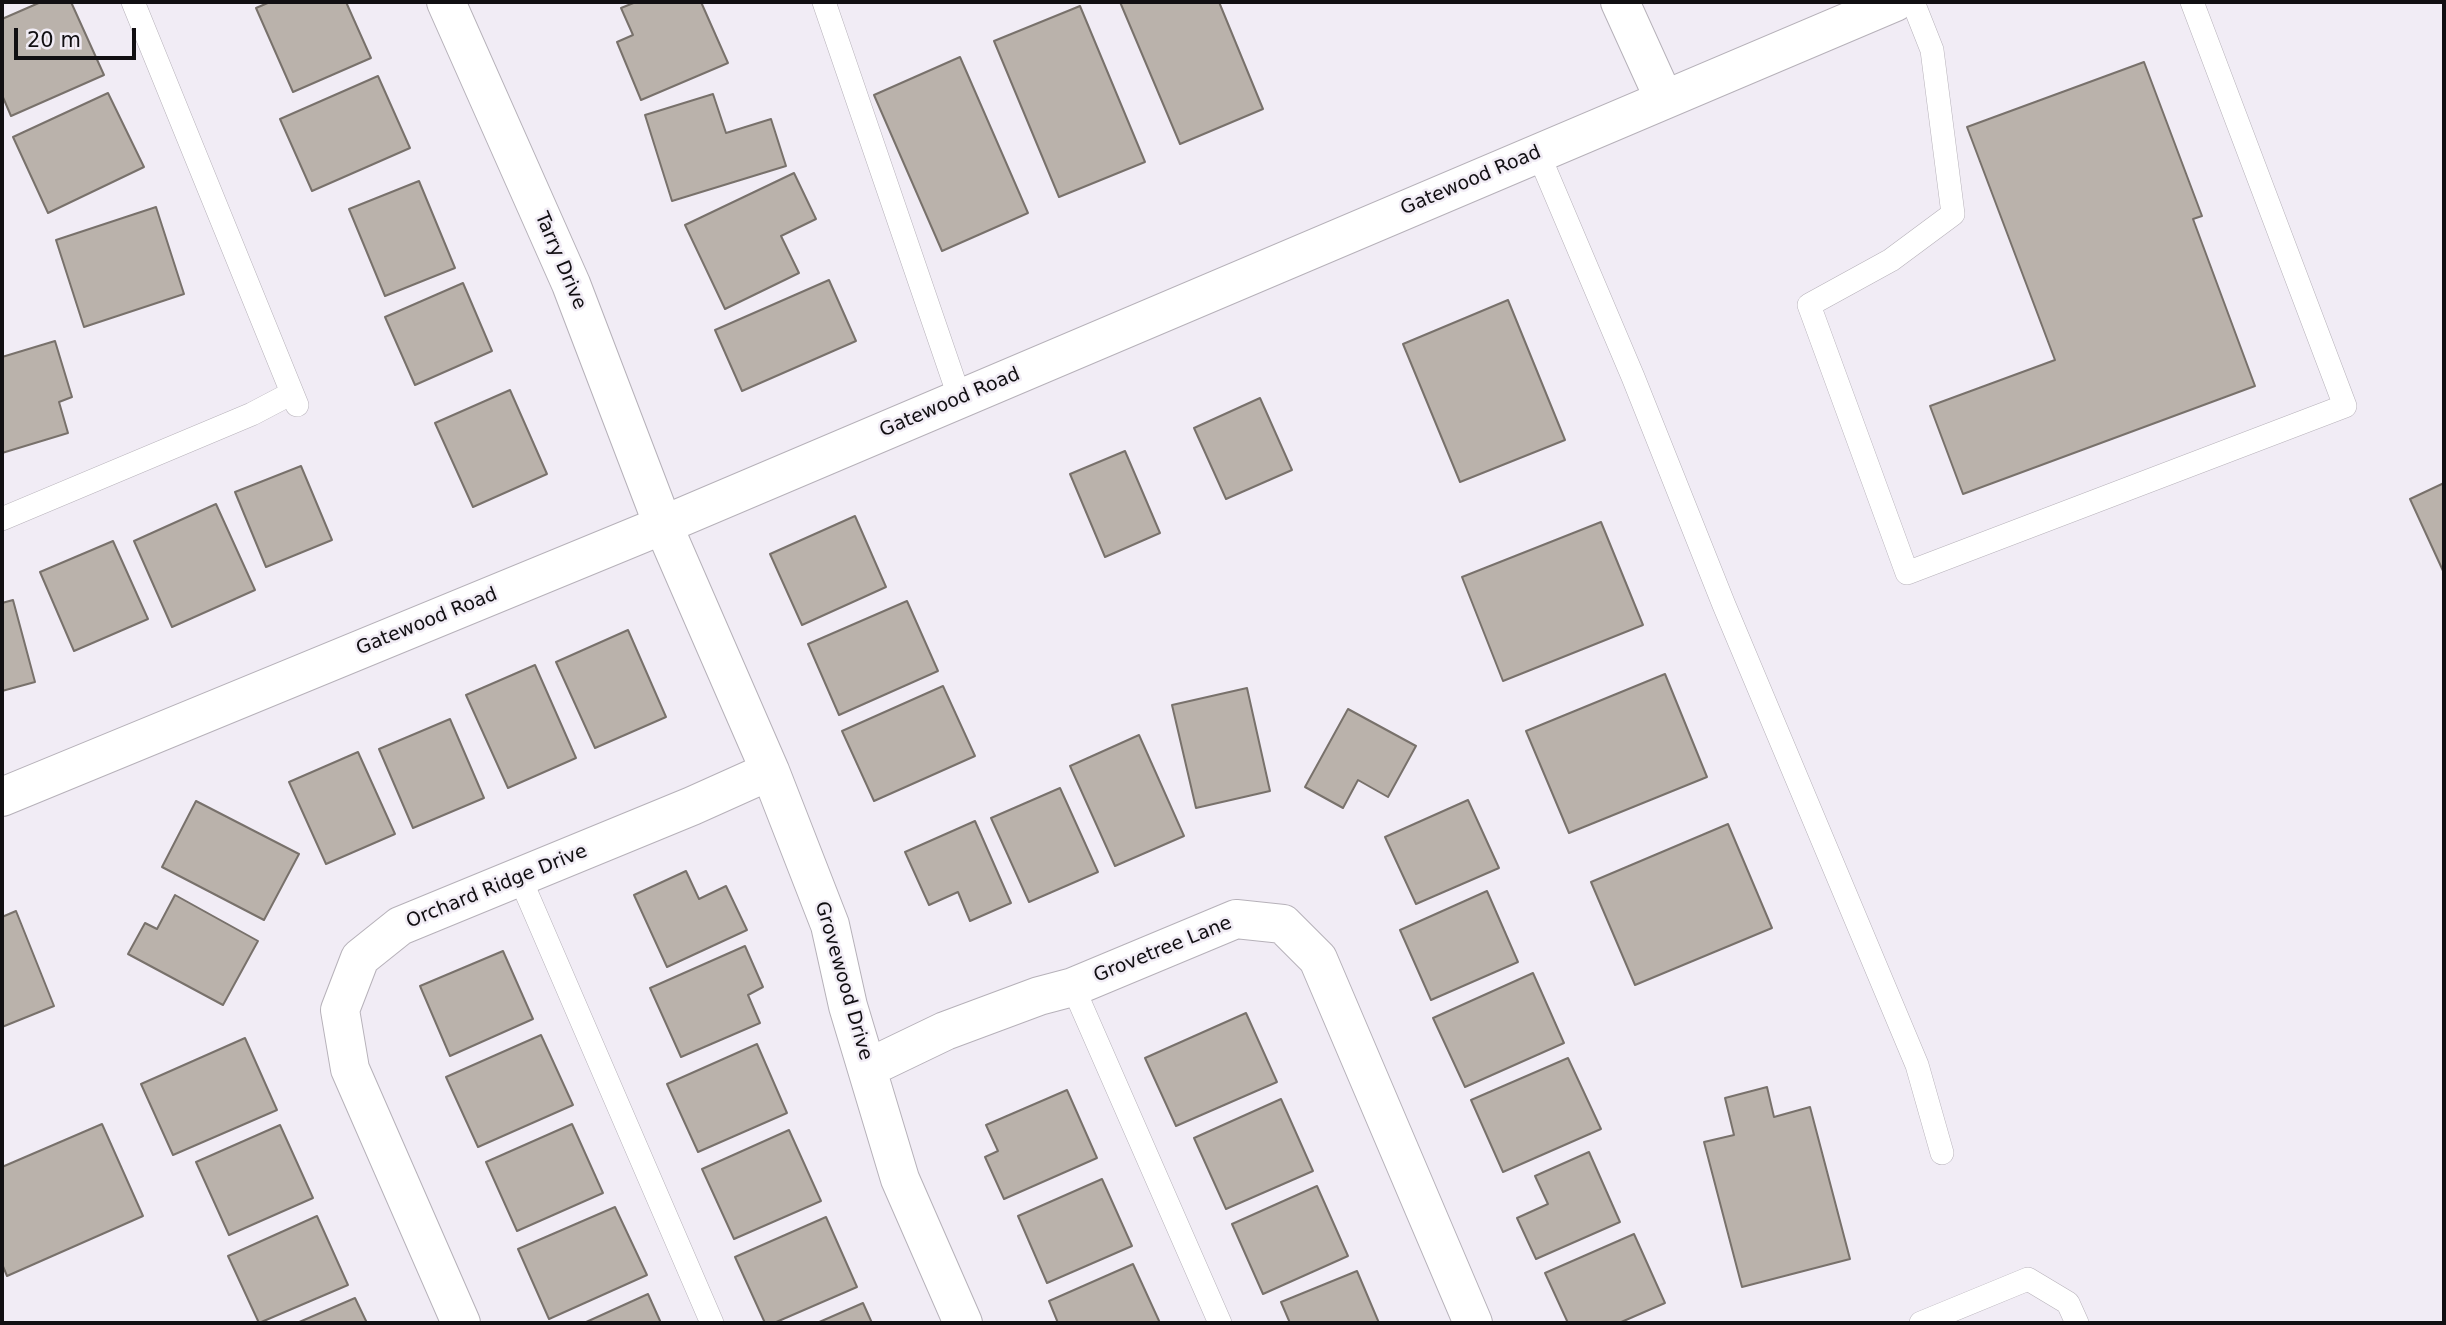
<!DOCTYPE html>
<style>
body{margin:0}
#map{position:relative;width:2446px;height:1325px;overflow:hidden;background:#f1ecf5;font-family:"DejaVu Sans",sans-serif}
canvas{display:block}
.frame{position:absolute;inset:0;border:4px solid #110f12;pointer-events:none}
.scale{position:absolute;left:14px;top:28px;width:122px;height:32px;box-sizing:border-box;border:4px solid #110f12;border-top:0;padding-left:9px;font-size:21px;line-height:24px;white-space:nowrap;color:#110f12;-webkit-text-stroke:5px #f1ecf5;paint-order:stroke}
</style>
<div id="map">
<canvas width="2446" height="1325"></canvas>
<div class="frame"></div>
<div class="scale">20 m</div>
</div>
<script>
const ctx = document.querySelector('canvas').getContext('2d');
ctx.lineJoin = 'round';
function fill(path, color) { ctx.fillStyle = color; ctx.fill(path, 'evenodd'); }
function trace(path, color, width, dash) { ctx.strokeStyle = color; ctx.lineWidth = width; ctx.lineCap = dash ? 'butt' : 'round'; ctx.setLineDash(dash || []); ctx.stroke(path); }
function write(font, color, halo, rows, align = 'center') {
  ctx.font = font + ' "DejaVu Sans",sans-serif'; ctx.lineWidth = 5; ctx.setLineDash([]); ctx.textBaseline = 'middle'; ctx.strokeStyle = halo; ctx.fillStyle = color; for (const [text, x, y, turn = 0] of rows) {
    ctx.save(); ctx.translate(x, y); ctx.rotate((+turn || 0) * Math.PI / 180); ctx.textAlign = isNaN(turn) ? turn : align; if (halo) ctx.strokeText(text, 0, 0); ctx.fillText(text, 0, 0); ctx.restore();
  }
}
const building = new Path2D(`
 M 41,2 L 71,2 L 104,75 L 11,116 L 2,95 L 2,19 Z
 M 270,2 L 346,2 L 371,58 L 293,92 L 256,8 Z
 M 636,2 L 701,2 L 728,63 L 641,100 L 617,42 L 633,35 L 621,8 Z
 M 1120,2 L 1219,2 L 1263,109 L 1180,144 Z
 M 1080,6 L 1145,162 L 1059,197 L 994,41 Z
 M 960,57 L 1028,213 L 942,251 L 874,95 Z
 M 2144,62 L 2202,216 L 2193,219 L 2255,386 L 1963,494 L 1930,406 L 2055,360 L 1967,127 Z
 M 378,76 L 410,148 L 312,191 L 280,119 Z
 M 108,93 L 144,167 L 48,213 L 13,137 Z
 M 713,94 L 726,133 L 771,119 L 786,166 L 672,201 L 645,115 Z
 M 794,173 L 816,219 L 781,236 L 799,273 L 725,309 L 685,225 Z
 M 419,181 L 455,268 L 385,296 L 349,209 Z
 M 156,207 L 184,294 L 84,327 L 56,240 Z
 M 829,280 L 856,341 L 742,391 L 715,330 Z
 M 463,283 L 492,351 L 415,385 L 385,317 Z
 M 1508,300 L 1565,440 L 1460,482 L 1403,344 Z
 M 55,341 L 72,397 L 59,402 L 68,433 L 2,453 L 2,357 Z
 M 510,390 L 547,474 L 473,507 L 435,423 Z
 M 1260,398 L 1292,470 L 1226,499 L 1194,428 Z
 M 1125,451 L 1160,533 L 1105,557 L 1070,474 Z
 M 301,466 L 332,540 L 266,567 L 235,492 Z
 M 2444,483 L 2444,573 L 2410,499 Z
 M 216,504 L 255,590 L 172,627 L 134,541 Z
 M 855,516 L 886,587 L 802,625 L 770,554 Z
 M 1601,522 L 1643,625 L 1503,681 L 1462,577 Z
 M 113,541 L 148,619 L 74,651 L 40,572 Z
 M 13,600 L 35,682 L 2,691 L 2,603 Z
 M 907,601 L 938,671 L 839,715 L 808,644 Z
 M 628,630 L 666,717 L 595,748 L 556,662 Z
 M 535,665 L 576,758 L 508,788 L 466,695 Z
 M 1665,674 L 1707,777 L 1569,833 L 1526,731 Z
 M 943,686 L 975,756 L 874,801 L 842,731 Z
 M 1247,688 L 1270,791 L 1196,808 L 1172,705 Z
 M 1348,709 L 1416,746 L 1388,797 L 1358,780 L 1343,808 L 1305,787 Z
 M 450,719 L 484,798 L 413,828 L 379,749 Z
 M 1139,735 L 1184,836 L 1115,866 L 1070,766 Z
 M 358,752 L 395,834 L 326,864 L 289,782 Z
 M 1060,788 L 1098,872 L 1029,902 L 991,818 Z
 M 1468,800 L 1499,868 L 1416,904 L 1385,837 Z
 M 196,801 L 299,854 L 264,920 L 162,867 Z
 M 975,821 L 1011,903 L 970,921 L 958,892 L 929,905 L 905,852 Z
 M 1728,824 L 1772,928 L 1635,985 L 1591,882 Z
 M 686,871 L 699,899 L 726,886 L 747,930 L 667,967 L 634,895 Z
 M 1487,891 L 1518,962 L 1431,1000 L 1400,930 Z
 M 175,895 L 258,941 L 223,1005 L 128,954 L 145,923 L 157,929 Z
 M 16,911 L 54,1006 L 2,1027 L 2,917 Z
 M 745,946 L 763,987 L 748,995 L 760,1023 L 681,1057 L 650,988 Z
 M 503,951 L 533,1019 L 450,1056 L 420,986 Z
 M 1533,973 L 1564,1043 L 1465,1087 L 1433,1018 Z
 M 1246,1013 L 1277,1082 L 1176,1126 L 1145,1058 Z
 M 541,1035 L 573,1105 L 478,1147 L 446,1077 Z
 M 245,1038 L 277,1110 L 173,1155 L 141,1084 Z
 M 757,1044 L 787,1113 L 698,1152 L 667,1084 Z
 M 1568,1058 L 1601,1129 L 1503,1172 L 1471,1100 Z
 M 1767,1087 L 1774,1117 L 1810,1107 L 1850,1259 L 1742,1287 L 1704,1142 L 1734,1135 L 1725,1098 Z
 M 1067,1090 L 1097,1158 L 1004,1199 L 985,1157 L 998,1151 L 986,1125 Z
 M 1281,1099 L 1313,1171 L 1226,1209 L 1194,1138 Z
 M 102,1124 L 143,1216 L 7,1276 L 2,1264 L 2,1167 Z
 M 572,1124 L 603,1193 L 517,1231 L 486,1162 Z
 M 280,1125 L 313,1198 L 229,1235 L 196,1162 Z
 M 789,1130 L 821,1201 L 734,1239 L 702,1169 Z
 M 1589,1152 L 1620,1222 L 1536,1259 L 1517,1218 L 1548,1204 L 1535,1176 Z
 M 1102,1179 L 1132,1246 L 1047,1283 L 1018,1216 Z
 M 1317,1186 L 1348,1256 L 1263,1294 L 1232,1224 Z
 M 615,1207 L 647,1275 L 549,1319 L 518,1249 Z
 M 317,1216 L 348,1285 L 259,1323 L 228,1256 Z
 M 826,1217 L 857,1287 L 774,1323 L 765,1323 L 735,1257 Z
 M 1634,1234 L 1665,1303 L 1619,1323 L 1568,1323 L 1545,1273 Z
 M 1133,1264 L 1160,1323 L 1058,1323 L 1049,1301 Z
 M 1357,1271 L 1379,1323 L 1290,1323 L 1281,1302 Z
 M 648,1294 L 661,1323 L 584,1323 Z
 M 355,1298 L 367,1323 L 297,1323 Z
 M 863,1303 L 872,1323 L 817,1323 Z`);
fill(building, '#bab2ab');
trace(building, '#78716b', 2);
const service = new Path2D(`
 M 133,2 L 297,405
 M 824,2 L 960,399
 M 1913,2 L 1932,50 L 1953,214 L 1891,260 L 1809,305 L 1907,573 L 2345,406 L 2192,2
 M 1538,153 L 1633,377 L 1724,605 L 1917,1065 L 1942,1153
 M 2,519 L 252,414 L 292,393
 M 520,878 L 712,1323
 M 1073,987 L 1220,1323
 M 1921,1323 L 2028,1279 L 2068,1303 L 2077,1323`);
const minor = new Path2D(`
 M 446,2 L 571,284 L 663,525 L 770,771 L 830,925 L 848,1006 L 900,1179 L 963,1323
 M 1620,2 L 1664,99
 M 868,1068 L 945,1031 L 1039,996 L 1073,987 L 1236,919 L 1283,924 L 1318,959 L 1473,1323
 M 461,1323 L 350,1069 L 340,1010 L 360,958 L 400,926 L 692,806 L 770,771`);
const tertiary = new Path2D(`
 M 2,797 L 663,525 L 1895,2`);
trace(service, '#b6b1b9', 24);
trace(minor, '#b6b1b9', 40);
trace(tertiary, '#b6b1b9', 40);
trace(service, '#fff', 23);
trace(minor, '#fff', 38);
trace(tertiary, '#fff', 38);
write('19px', '#110f12', '#f1ecf5', [
 ["Gatewood Road",1471,181,-23],
 ["Tarry Drive",560,261,67],
 ["Gatewood Road",950,403,-23],
 ["Gatewood Road",427,622,-22],
 ["Orchard Ridge Drive",497,887,-22],
 ["Grovetree Lane",1163,950,-22],
 ["Grovewood Drive",843,981,74]
]);
</script>
